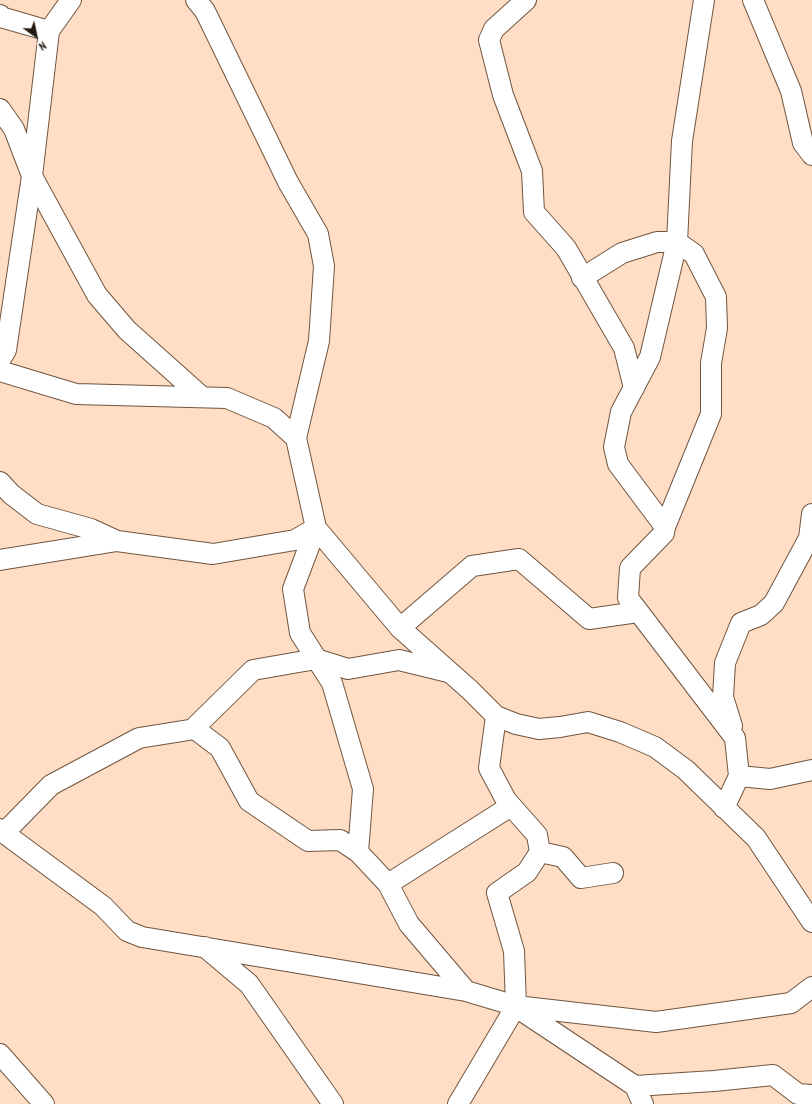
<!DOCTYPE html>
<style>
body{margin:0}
#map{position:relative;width:812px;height:1104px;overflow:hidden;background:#ffdec5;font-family:"PT Sans Narrow",sans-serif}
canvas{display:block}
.north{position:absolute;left:16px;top:16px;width:40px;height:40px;-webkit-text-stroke:3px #fff;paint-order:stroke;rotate:147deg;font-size:11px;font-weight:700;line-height:16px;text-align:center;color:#241910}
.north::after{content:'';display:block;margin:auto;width:14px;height:18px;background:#241910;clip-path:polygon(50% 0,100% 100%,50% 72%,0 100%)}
</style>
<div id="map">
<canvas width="812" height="1104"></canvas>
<div class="north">N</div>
</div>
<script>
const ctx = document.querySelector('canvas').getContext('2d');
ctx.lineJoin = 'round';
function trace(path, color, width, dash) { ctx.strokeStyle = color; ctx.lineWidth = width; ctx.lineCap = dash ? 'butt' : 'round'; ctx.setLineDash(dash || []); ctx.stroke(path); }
const minor = new Path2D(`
 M 196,0 L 205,11 L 288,182 L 318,234 L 324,266 L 319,341 L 296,438 L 316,528 L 400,628 L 470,690 L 496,716 L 516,724 L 539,729 L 560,727 L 588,722 L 620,732 L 655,747 L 686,770 L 756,838 L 812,922
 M 526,0 L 494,29 L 489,40 L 503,95 L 532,171 L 534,212 L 566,248 L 624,348 L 634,388
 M 704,0 L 682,141 L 677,242 L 650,357 L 621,412 L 614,447 L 618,464 L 665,527 L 664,533 L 630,568 L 628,598 L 735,738 L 739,776 L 724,808
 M 753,0 L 791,91 L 803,143 L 812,155
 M 0,15 L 1,17 L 49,31
 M 0,109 L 14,129 L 32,176 L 97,295 L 127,330 L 202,397
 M 582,278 L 622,253 L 657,242 L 677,242 L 694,254 L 716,297 L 717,328 L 711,363 L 711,414 L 665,527
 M 0,360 L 6,350 L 32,176 L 49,31 L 71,0
 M 0,371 L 76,394 L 227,398 L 274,418 L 296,438
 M 0,482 L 11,494 L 37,514 L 91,529 L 117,541
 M 316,528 L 293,589 L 300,633 L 332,683 L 363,789 L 358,852 L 388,884 L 409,924 L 466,991
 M 0,560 L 117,541 L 213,554 L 295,540 L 316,528
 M 400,628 L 472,566 L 519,559 L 589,619 L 638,612
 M 732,726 L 723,697 L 725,663 L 741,623 L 761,615 L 774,603 L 809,538 L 812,514
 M 193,729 L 253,670 L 316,659 L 348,669 L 399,660 L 448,672
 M 739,776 L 770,779 L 812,770
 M 0,829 L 4,833 L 103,906 L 127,931 L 142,937 L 466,991 L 516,1006 L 656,1022 L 791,1003 L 812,987
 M 4,833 L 51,785 L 139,738 L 195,729 L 220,748 L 249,801 L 308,841 L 340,840 L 358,852
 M 540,852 L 563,857 L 581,878 L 613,873
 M 388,884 L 511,806
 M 205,947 L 249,984 L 333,1104
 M 519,1009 L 635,1086 L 643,1104
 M 0,1054 L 44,1104
 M 635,1086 L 714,1081 L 773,1075 L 798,1094 L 812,1095
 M 458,1104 L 516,1006 L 514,951 L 497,893 L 527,872 L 540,852 L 537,835 L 506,800 L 489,768 L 496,716`);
trace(minor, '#70553f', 22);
trace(minor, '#fff', 20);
</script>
